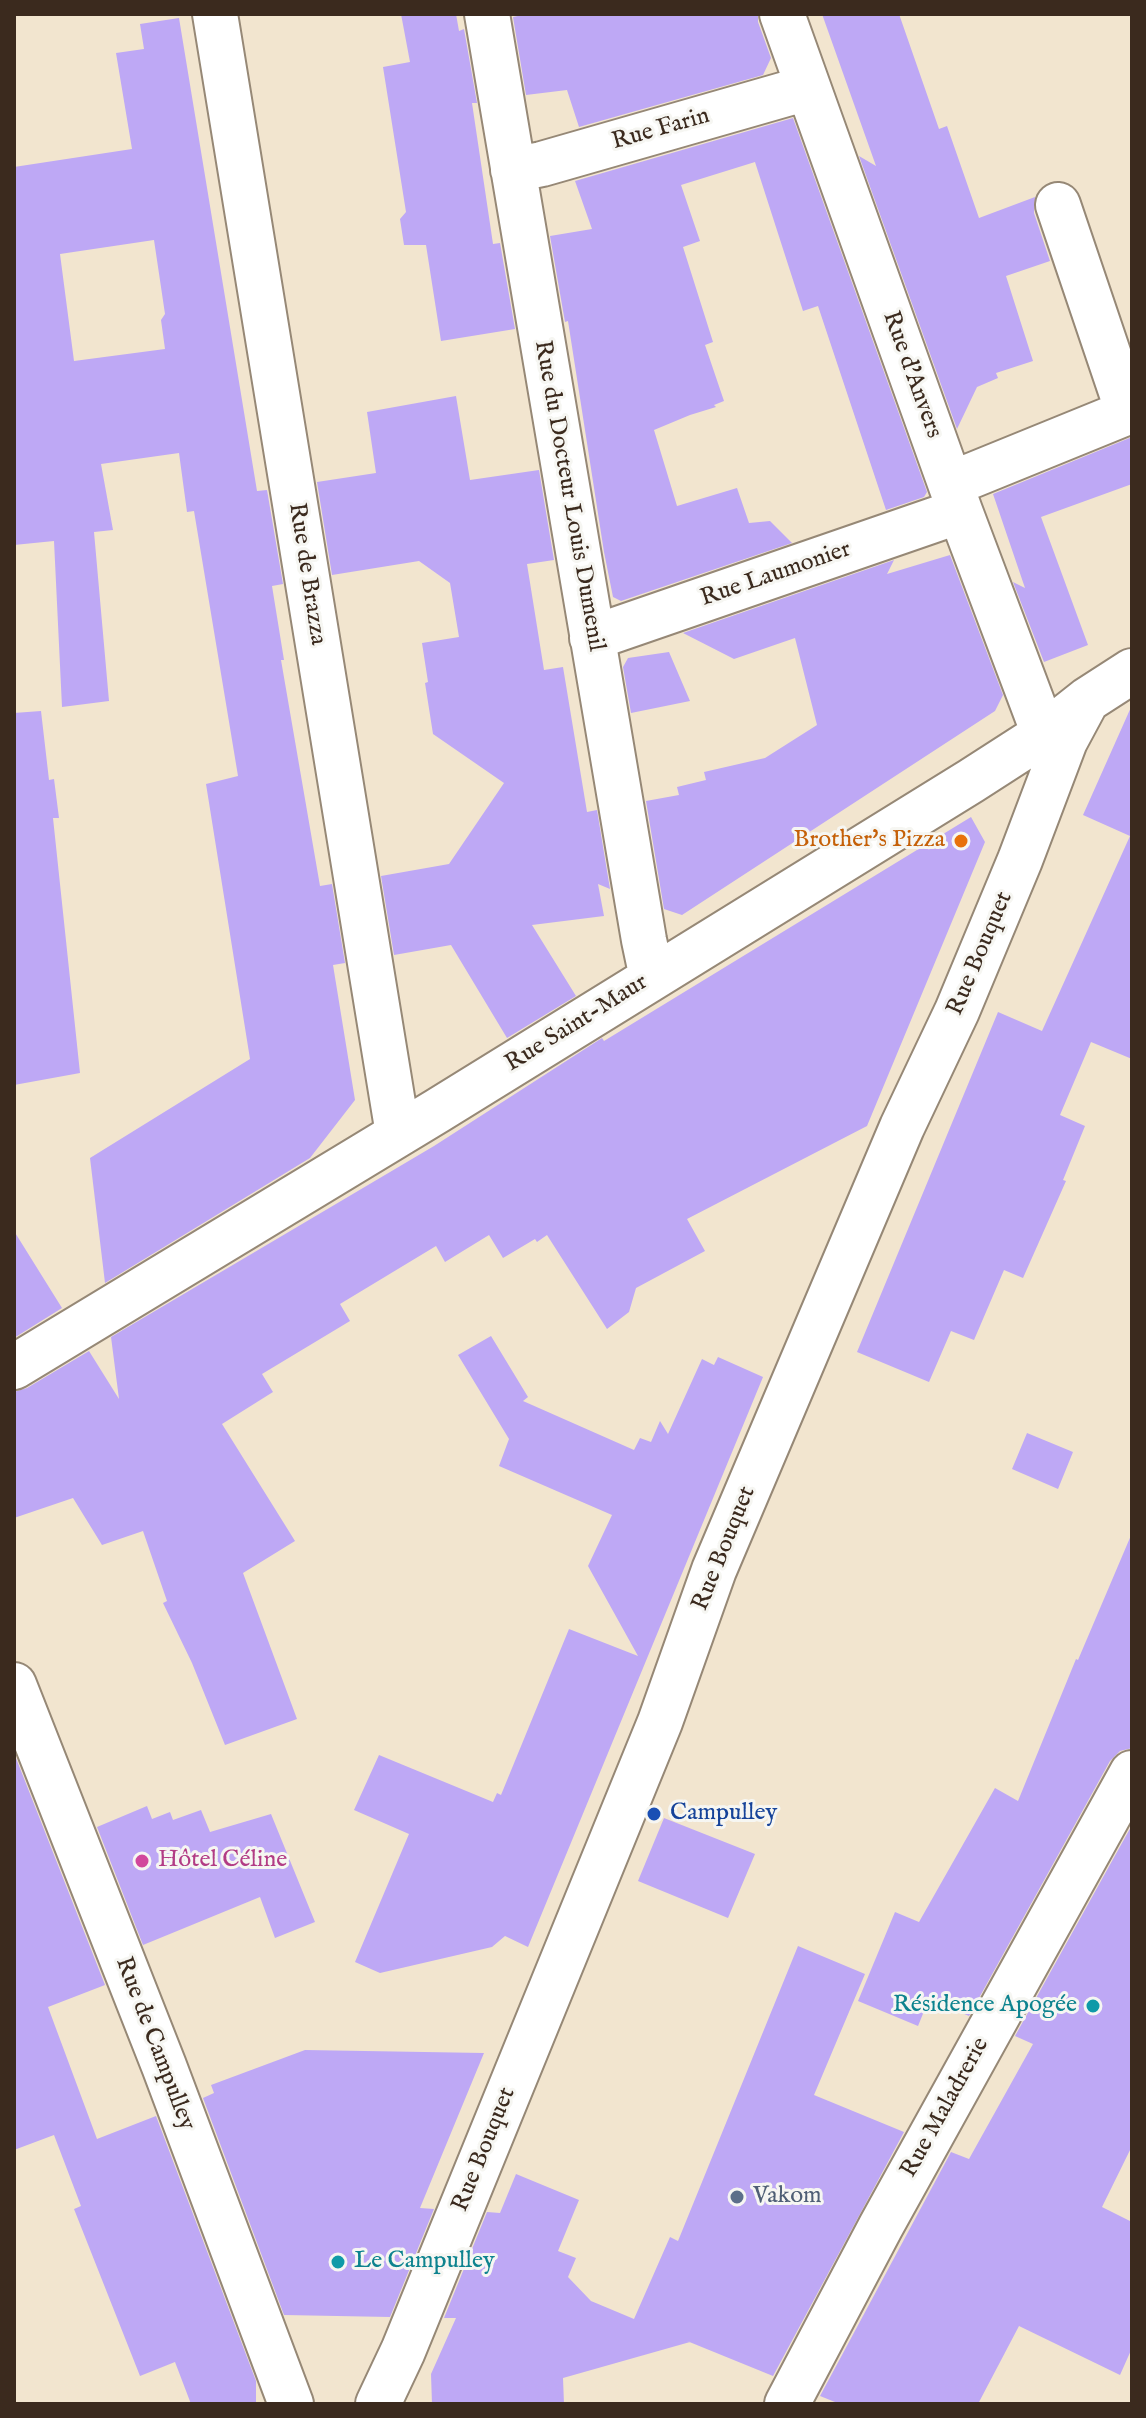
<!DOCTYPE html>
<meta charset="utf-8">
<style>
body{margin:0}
#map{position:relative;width:1146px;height:2418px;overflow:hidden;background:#f2e5cf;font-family:"IM FELL English",serif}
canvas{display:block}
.frame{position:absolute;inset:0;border:16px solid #3b2a1e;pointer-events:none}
</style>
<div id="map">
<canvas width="1146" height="2418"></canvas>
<div class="frame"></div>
</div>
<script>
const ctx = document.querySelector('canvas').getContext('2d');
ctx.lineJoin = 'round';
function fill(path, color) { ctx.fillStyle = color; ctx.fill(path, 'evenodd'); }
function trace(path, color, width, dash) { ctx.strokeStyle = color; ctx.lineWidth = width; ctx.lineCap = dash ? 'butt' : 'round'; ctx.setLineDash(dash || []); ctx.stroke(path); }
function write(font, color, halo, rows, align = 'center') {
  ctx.font = font + ' "IM FELL English",serif'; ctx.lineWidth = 6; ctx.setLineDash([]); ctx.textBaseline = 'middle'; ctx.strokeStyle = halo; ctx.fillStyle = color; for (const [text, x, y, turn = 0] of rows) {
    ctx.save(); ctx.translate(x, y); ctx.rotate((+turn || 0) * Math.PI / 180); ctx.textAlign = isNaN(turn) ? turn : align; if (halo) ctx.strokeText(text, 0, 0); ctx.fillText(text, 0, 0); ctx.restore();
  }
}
fill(new Path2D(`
 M 401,14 L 456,14 L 459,31 L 464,29 L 477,103 L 472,103 L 493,244 L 500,243 L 515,329 L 441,341 L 426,245 L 404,245 L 400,219 L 406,212 L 383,67 L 410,62 Z
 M 527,14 L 758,14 L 758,22 L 771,58 L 763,75 L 579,127 L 567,90 L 526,95 L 513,17 Z
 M 822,14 L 899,14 L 939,129 L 947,126 L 979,218 L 1035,197 L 1034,213 L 1050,261 L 1006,276 L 1033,361 L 996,373 L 998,378 L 977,387 L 957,429 L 859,156 L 876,166 Z
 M 179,18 L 257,491 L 267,490 L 283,584 L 272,586 L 284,660 L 281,660 L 320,886 L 332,884 L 345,963 L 333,965 L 355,1100 L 310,1158 L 105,1283 L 90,1158 L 250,1059 L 206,784 L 238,776 L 194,511 L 187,512 L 179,453 L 101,464 L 113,530 L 94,532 L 109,701 L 62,707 L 54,541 L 14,545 L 14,167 L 132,149 L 116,53 L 144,49 L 140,24 ZM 154,240 L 165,314 L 161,320 L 165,349 L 74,361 L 60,254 Z
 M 793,118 L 927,492 L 924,497 L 886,510 L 818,306 L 803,311 L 755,162 L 681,185 L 700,241 L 683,247 L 713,342 L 705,345 L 724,401 L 714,405 L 716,407 L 690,415 L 654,430 L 677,506 L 737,488 L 749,523 L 770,521 L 792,543 L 621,601 L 613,597 L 604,552 L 568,321 L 565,322 L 550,236 L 592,229 L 575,181 Z
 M 456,396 L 470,480 L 539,470 L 554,560 L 527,564 L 544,670 L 563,667 L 587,812 L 597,810 L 610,889 L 598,884 L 604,916 L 532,925 L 576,996 L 507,1038 L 451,945 L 394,955 L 381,876 L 449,864 L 504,783 L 433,734 L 425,683 L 428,682 L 422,643 L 459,637 L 450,583 L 419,561 L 332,575 L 317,482 L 376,473 L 367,412 Z
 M 1132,437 L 1132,484 L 1041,517 L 1088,645 L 1044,662 L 1013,582 L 1025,588 L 993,494 Z
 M 950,555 L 1003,695 L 995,711 L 682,915 L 664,909 L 646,801 L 679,795 L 677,787 L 706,780 L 704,772 L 765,758 L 817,725 L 795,638 L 734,659 L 683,633 L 894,560 L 887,574 Z
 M 669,652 L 690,701 L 631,713 L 623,667 L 628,658 Z
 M 1132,705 L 1132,1059 L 1091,1042 L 1060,1115 L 1085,1126 L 1063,1180 L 1066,1181 L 1023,1278 L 1004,1270 L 974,1340 L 951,1331 L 929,1382 L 857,1352 L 998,1012 L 1042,1031 L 1130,836 L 1083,815 Z
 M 41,711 L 49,780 L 54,779 L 59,818 L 53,818 L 80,1073 L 14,1085 L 14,713 Z
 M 971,817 L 985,842 L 867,1126 L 687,1219 L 705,1251 L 636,1288 L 629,1312 L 607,1329 L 547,1235 L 537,1242 L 535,1239 L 503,1258 L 489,1235 L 445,1262 L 436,1246 L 340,1304 L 350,1321 L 262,1374 L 273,1392 L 222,1424 L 295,1541 L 243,1573 L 297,1719 L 225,1745 L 192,1663 L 163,1603 L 167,1601 L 143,1531 L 102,1545 L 73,1498 L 14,1518 L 14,1392 L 27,1388 L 89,1351 L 119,1399 L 111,1337 L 434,1146 L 602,1038 L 604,1041 Z
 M 14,1231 L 62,1308 L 14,1338 Z
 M 491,1336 L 528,1397 L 523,1401 L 634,1450 L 640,1438 L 651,1442 L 660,1421 L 668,1434 L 702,1359 L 714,1365 L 718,1357 L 763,1377 L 528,1947 L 505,1936 L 492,1947 L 380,1973 L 355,1962 L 409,1834 L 354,1810 L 379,1755 L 493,1802 L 497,1793 L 501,1795 L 569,1629 L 638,1656 L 588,1566 L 612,1515 L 499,1466 L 509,1439 L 458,1355 Z
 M 1027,1433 L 1073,1452 L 1058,1489 L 1012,1469 Z
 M 1132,1533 L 1132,1748 L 1120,1751 L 1110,1761 L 969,2016 L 929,1999 L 918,2026 L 858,2001 L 895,1912 L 919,1922 L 995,1788 L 1018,1801 L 1076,1659 L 1078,1660 Z
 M 14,1753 L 105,1985 L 48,2007 L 97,2139 L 156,2116 L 256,2381 L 256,2404 L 191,2404 L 175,2362 L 140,2376 L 74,2209 L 81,2206 L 54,2135 L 14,2150 Z
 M 147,1806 L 152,1819 L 170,1812 L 173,1820 L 201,1810 L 210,1832 L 271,1814 L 315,1922 L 275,1938 L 260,1897 L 143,1945 L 97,1827 Z
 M 664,1818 L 755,1854 L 728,1918 L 638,1881 Z
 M 1132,1825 L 1132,2146 L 1102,2207 L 1132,2222 L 1132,2348 L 1120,2375 L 1019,2326 L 978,2404 L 840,2404 L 820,2396 L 951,2152 L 969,2159 L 1033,2044 L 1015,2036 Z
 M 798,1946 L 865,1974 L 814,2095 L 904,2132 L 773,2376 L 687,2341 L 690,2342 L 563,2378 L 564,2404 L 432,2404 L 431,2374 L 456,2318 L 444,2318 L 487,2212 L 500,2213 L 516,2174 L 579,2200 L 558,2251 L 576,2258 L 568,2277 L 591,2301 L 634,2319 L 670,2237 L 678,2241 Z
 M 305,2050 L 484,2053 L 420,2208 L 434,2209 L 390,2317 L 284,2315 L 203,2098 L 214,2093 L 211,2085 Z`), '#bea8f5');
const minor = new Path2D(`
 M 215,14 L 398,1134
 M 487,14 L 644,940 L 652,978
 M 782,14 L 960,511 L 1044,734
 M 513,170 L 542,164 L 807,88
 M 951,484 L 1128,412 L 1058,205
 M 592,638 L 960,511
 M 14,1367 L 437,1111 L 971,781 L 1044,734 L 1087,700 L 1132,671
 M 14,1685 L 164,2066 L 291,2404
 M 378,2404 L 403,2351 L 660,1722 L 714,1570 L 902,1127 L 957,1011 L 1020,860 L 1065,741 L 1087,700
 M 787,2404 L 881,2226 L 1132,1773`);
trace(minor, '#968876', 48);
trace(minor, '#fff', 44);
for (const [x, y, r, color] of [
 [961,841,8,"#e8710a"],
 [654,1814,8,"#1a4fb4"],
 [142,1861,8,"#d1479c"],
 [1093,2006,8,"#0f9aa8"],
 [737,2197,8,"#5c6f8a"],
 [338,2262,8,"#0f9aa8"]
]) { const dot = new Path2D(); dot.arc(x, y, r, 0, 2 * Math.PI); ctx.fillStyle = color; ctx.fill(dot); trace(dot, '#f6f6f2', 3); }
write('24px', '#3b2a1e', '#f6f6f2', [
 ["Rue Farin",661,130,-16],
 ["Rue d'Anvers",911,375,70],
 ["Rue du Docteur Louis Dumenil",568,496,80],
 ["Rue de Brazza",306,574,81],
 ["Rue Laumonier",776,575,-19],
 ["Rue Bouquet",981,954,-67],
 ["Rue Saint-Maur",577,1024,-32],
 ["Rue Bouquet",725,1549,-68],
 ["Rue de Campulley",154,2044,69],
 ["Rue Maladrerie",946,2108,-61],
 ["Rue Bouquet",485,2150,-68]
]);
write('24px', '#c56008', '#f6f6f2', [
 ["Brother's Pizza",945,841]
], 'right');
write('24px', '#164399', '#f6f6f2', [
 ["Campulley",670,1814]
], 'left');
write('24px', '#b23c85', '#f6f6f2', [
 ["Hôtel Céline",158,1861]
], 'left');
write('24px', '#0d838f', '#f6f6f2', [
 ["Résidence Apogée",1077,2006],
 ["Le Campulley",354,2262,"left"]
], 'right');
write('24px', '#4e5e75', '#f6f6f2', [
 ["Vakom",753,2197]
], 'left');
</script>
